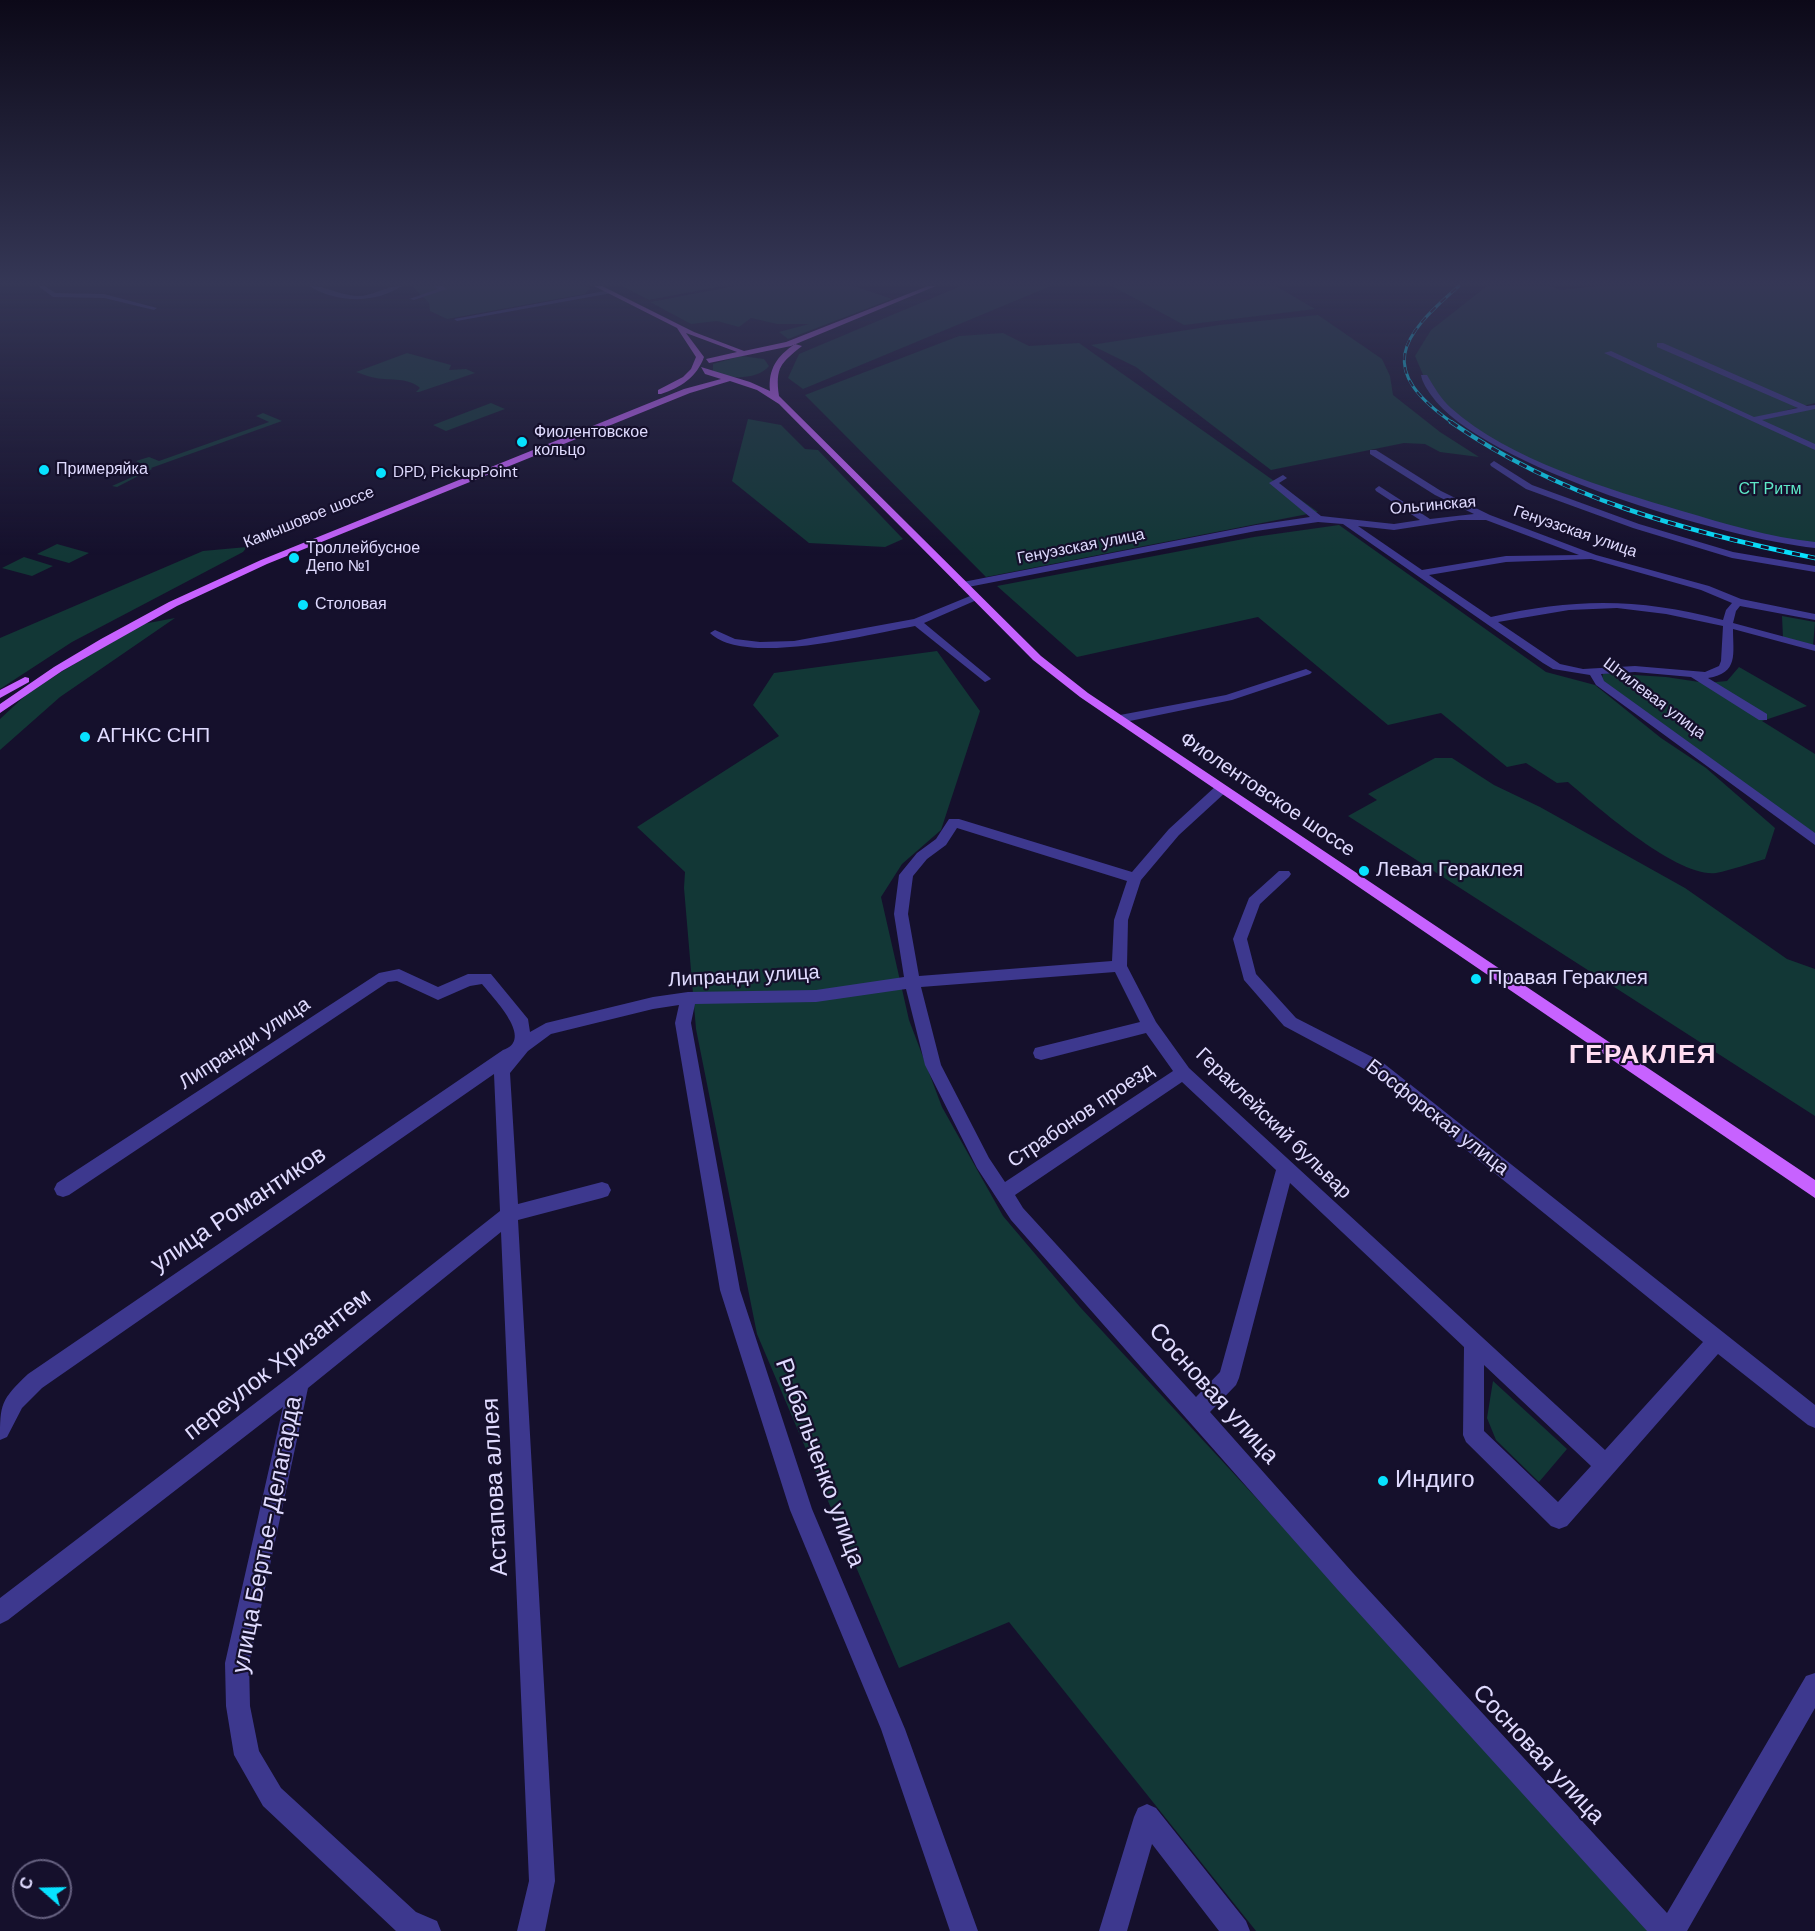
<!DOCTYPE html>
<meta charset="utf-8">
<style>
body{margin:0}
#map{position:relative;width:1815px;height:1931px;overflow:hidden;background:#15102c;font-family:"DM Sans",sans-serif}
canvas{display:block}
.north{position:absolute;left:12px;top:1859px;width:60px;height:60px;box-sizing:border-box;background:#15102c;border:2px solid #666180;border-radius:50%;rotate:290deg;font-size:16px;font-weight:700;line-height:24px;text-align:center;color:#e0dbff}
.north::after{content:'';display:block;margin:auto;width:21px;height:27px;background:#07e2ff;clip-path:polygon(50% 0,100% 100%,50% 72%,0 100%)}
</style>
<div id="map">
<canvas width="1815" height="1931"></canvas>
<div class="north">С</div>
</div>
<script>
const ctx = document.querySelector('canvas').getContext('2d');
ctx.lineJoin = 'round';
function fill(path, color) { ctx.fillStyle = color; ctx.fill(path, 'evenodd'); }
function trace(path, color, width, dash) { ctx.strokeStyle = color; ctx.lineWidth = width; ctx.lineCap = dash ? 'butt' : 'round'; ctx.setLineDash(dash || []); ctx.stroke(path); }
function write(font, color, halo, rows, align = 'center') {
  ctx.font = font + ' "DM Sans",sans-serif'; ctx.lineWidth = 4.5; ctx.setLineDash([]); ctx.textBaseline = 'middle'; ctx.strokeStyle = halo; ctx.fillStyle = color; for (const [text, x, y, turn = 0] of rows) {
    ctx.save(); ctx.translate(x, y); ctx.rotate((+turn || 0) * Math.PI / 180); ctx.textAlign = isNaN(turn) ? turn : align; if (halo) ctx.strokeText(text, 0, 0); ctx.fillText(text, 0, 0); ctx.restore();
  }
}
fill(new Path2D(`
 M 412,286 L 585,286 L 590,288 L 585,294 L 447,319 L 430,311 L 429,303 Z
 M 622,286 L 722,286 L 649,300 Z
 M 735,286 L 854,286 L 892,299 L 788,339 L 779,332 L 809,324 L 777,324 L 751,318 L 739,327 L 717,321 L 691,324 L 650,302 Z
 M 961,286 L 1051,286 L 803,389 L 788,378 L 799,354 Z
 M 1112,286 L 1276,286 L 1315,309 L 1184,325 Z
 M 1487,286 L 1550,286 L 1561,290 L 1597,286 L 1815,286 L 1815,403 L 1768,415 L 1815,407 L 1815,546 L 1722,526 L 1581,480 L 1533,462 L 1483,435 L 1450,411 L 1424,377 L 1415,356 L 1431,330 Z
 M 1318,315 L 1382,359 L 1390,376 L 1393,395 L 1440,432 L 1479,457 L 1440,452 L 1425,444 L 1404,443 L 1271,470 L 1136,367 L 1091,345 L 1219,325 Z
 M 1003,333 L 1029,346 L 1079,343 L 1318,512 L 986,577 L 805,395 L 959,336 Z
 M 407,353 L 451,365 L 449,370 L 466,369 L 475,373 L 419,392 L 416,392 L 420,388 C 408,377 391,381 376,378 C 369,377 363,374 356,372 Z
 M 741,356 L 764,359 L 769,366 C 758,380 727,380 713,371 L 713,364 Z
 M 491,403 L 505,409 L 446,431 L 433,425 Z
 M 263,413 L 282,421 L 151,468 L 152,469 L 117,487 L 112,486 L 150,469 L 136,461 L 149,457 L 159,461 L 269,422 L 256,416 Z
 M 748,419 L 781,425 L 805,449 L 818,450 L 903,539 L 885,547 L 809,543 L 732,481 Z
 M 1339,525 L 1546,672 L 1595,685 L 1661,738 L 1706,768 L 1775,828 L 1765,859 C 1750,863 1732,870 1716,873 C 1678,878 1597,807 1568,782 L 1557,783 L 1526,763 L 1507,767 L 1441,713 L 1388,725 L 1258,617 L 1077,657 L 997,586 L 1254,537 Z
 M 57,544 L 89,553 L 69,563 L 37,554 Z
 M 247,547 L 243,552 L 72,642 L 0,689 L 0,638 L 203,551 Z
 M 24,557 L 53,566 L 32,576 L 2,568 Z
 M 1782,616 L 1815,622 L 1813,646 L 1783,638 Z
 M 175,618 L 60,697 L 0,750 L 0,719 L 27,694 L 61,672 L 143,624 Z
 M 937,651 L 980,711 L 941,830 L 902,864 L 881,897 L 909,1020 L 942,1107 L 1003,1216 L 1080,1307 L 1656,1931 L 1256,1931 L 1009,1622 L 899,1668 L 757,1334 L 696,1029 L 684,888 L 685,872 L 637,827 L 779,736 L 753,705 L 774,673 Z
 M 1739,667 L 1807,706 L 1762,721 L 1815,754 L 1815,837 L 1601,685 L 1603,673 L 1666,677 L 1706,683 L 1727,681 Z
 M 1435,758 L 1452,758 L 1494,785 L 1540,807 L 1685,888 L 1787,959 L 1815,969 L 1815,1116 L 1348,816 L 1377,800 L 1368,794 Z
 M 1493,1381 L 1567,1449 L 1539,1482 L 1496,1440 L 1487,1418 Z`), '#123736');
fill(new Path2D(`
 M 38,286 L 45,286 L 55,293 L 104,294 L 157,308 L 154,310 L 104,298 L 53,297 Z
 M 309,286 C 325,285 339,295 356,296 C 372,297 386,285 402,286 C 374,304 337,303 309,286 Z
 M 434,286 L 442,286 L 447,289 L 414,300 L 409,299 L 438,289 Z
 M 610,290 L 612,293 L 457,321 L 454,319 Z
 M 1657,343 L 1663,343 L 1807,406 L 1815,405 L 1815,409 L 1762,420 L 1815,444 L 1815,450 L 1604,353 L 1611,351 L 1754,417 L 1798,408 L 1657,347 Z
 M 1421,375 L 1427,375 C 1434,387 1441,399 1451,408 C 1509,460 1608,489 1682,511 C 1726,524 1769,537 1815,542 L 1815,548 C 1728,539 1481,467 1431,395 C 1427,389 1422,382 1421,375 Z
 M 1370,450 L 1376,450 L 1441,491 L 1490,515 L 1596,555 L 1709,586 L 1741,599 L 1815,614 L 1815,620 L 1740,606 L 1736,611 L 1733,623 L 1815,645 L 1815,651 L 1733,629 C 1733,654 1739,673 1708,678 L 1767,714 L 1767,720 L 1759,720 L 1691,677 L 1635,672 L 1601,674 L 1604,681 L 1815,833 L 1815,845 L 1596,685 L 1590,675 L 1553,669 L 1543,663 L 1343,524 L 1318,522 L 1256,531 L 963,588 L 958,585 L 963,582 L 1256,525 L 1310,517 L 1269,483 L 1283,475 L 1287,478 L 1279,483 L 1321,516 L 1394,524 L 1420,520 L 1376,491 L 1375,489 L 1379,486 L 1430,519 L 1474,514 L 1435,495 L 1370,454 ZM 1459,520 L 1486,520 L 1579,555 L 1506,556 L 1422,570 L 1358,526 L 1394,530 ZM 1591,559 L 1701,590 L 1732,603 L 1726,610 L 1723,620 C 1638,598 1576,598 1491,617 L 1429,575 L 1506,562 ZM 1617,608 L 1666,614 L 1723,626 L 1721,661 L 1719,666 L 1705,672 L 1635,666 L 1583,669 L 1560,664 L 1498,622 L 1569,610 Z
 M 1494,461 L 1532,485 L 1639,524 L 1733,552 L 1815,566 L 1815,572 L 1732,558 L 1633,528 L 1526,489 L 1491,466 L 1490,464 Z
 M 975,594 L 979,595 L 979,599 L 924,623 L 989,677 L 991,679 L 985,682 L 915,626 C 869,634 745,667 710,633 L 715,630 L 735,639 L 760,642 L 794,641 L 914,619 Z
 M 1306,669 L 1312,672 L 1310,674 L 1232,700 L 1120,723 L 1114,719 L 1120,715 L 1226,695 Z
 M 1222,784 L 1228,788 L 1227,791 L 1179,835 L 1141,880 L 1128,920 L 1127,966 L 1156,1022 L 1189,1068 L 1605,1450 L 1703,1342 L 1370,1072 L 1284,1026 L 1244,980 L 1233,939 L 1249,898 L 1279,871 L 1289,871 L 1291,874 L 1289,877 L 1260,904 L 1247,939 L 1256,974 L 1296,1018 L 1382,1062 L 1815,1405 L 1815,1428 L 1808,1425 L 1718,1354 L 1567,1526 L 1559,1529 L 1551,1526 L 1466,1442 L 1463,1435 L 1464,1347 L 1290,1183 L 1239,1378 L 1236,1385 L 1210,1412 L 1353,1573 L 1667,1913 L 1806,1676 L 1815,1673 L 1815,1708 L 1687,1931 L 1647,1931 L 1337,1589 L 1011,1220 L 977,1168 L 925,1065 L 906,989 L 816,1002 L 695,1004 L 691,1023 L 740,1290 L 812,1509 L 905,1729 L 978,1931 L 950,1931 L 881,1729 L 790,1510 L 720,1290 L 675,1023 L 679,1005 L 653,1009 L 551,1034 L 528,1051 L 510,1073 L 518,1204 L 602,1182 L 608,1184 L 611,1190 L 608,1196 L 602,1198 L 518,1220 L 555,1881 L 545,1931 L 517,1931 L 529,1881 L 501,1232 L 308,1388 L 249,1663 L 250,1706 L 259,1751 L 281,1788 L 416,1912 L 437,1921 L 441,1931 L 396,1931 L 263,1806 L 234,1755 L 226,1706 L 225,1663 L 283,1407 L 8,1620 L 0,1624 L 0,1598 L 292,1375 L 500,1211 L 494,1074 L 42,1388 L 22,1408 L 7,1437 L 0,1440 C 0,1403 1,1400 28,1374 L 503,1050 C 535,1040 494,999 482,984 L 470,986 L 438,1000 L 397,981 L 388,982 L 69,1195 L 63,1197 L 57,1195 L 54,1189 L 57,1183 L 379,973 L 399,969 L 438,987 L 468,974 L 491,974 L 528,1019 L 530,1032 L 546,1023 L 653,997 L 688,992 L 816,990 L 904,977 L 894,914 L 899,875 L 917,853 L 936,839 L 949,819 L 959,819 L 1132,872 L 1169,829 L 1217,785 ZM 957,828 L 1127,881 L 1114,920 L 1112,961 L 919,976 L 908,914 L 913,876 L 927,859 L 946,845 ZM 1115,972 L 1140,1022 L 1035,1048 L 1033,1053 L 1035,1058 L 1041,1060 L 1146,1033 L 1173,1071 L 1005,1182 L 989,1158 L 941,1065 L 921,987 ZM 1182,1082 L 1276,1170 L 1220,1372 L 1196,1397 L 1023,1208 L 1015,1195 ZM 1484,1365 L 1591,1466 L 1558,1502 L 1484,1431 Z
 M 1147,1804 L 1156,1808 L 1246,1921 L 1250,1931 L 1219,1931 L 1152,1844 L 1127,1931 L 1099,1931 L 1134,1817 L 1138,1808 Z`), '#3d388e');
fill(new Path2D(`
 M 594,286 L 602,286 L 694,332 L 744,351 L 786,342 L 928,286 L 936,286 L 791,346 L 709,363 L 706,359 L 737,352 L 686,333 L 704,357 C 697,377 680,388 661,394 L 658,394 L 658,390 L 683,377 L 691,369 L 696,357 L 677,328 Z
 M 795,344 L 802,346 C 781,363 775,367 779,396 L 1041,656 L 1088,693 L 1815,1180 L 1815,1198 L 1080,697 L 1033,660 L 779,404 L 757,390 L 730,381 L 690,393 L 267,564 L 177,606 L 62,671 L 0,713 L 0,704 L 54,667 L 101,639 L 169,602 L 261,560 L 684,389 L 721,379 L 705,374 L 701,367 L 750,382 L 770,391 C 768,369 777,356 795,344 Z
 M 25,677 L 29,678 L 29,682 L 0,698 L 0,690 Z`), '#c762ff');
const railFar1 = new Path2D(`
 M 1454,424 C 1376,370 1399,338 1459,286`);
const rail = new Path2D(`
 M 1451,422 C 1560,498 1687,532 1815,558`);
trace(railFar1, '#07e2ff', 3);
trace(rail, '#07e2ff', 4.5);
trace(railFar1, '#15102c', 2, [7]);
trace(rail, '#15102c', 3, [8]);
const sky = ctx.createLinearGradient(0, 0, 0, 556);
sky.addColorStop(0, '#0c0918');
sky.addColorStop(0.51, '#353756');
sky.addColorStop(1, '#35375600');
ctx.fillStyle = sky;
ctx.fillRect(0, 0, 1815, 556);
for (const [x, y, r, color] of [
 [522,442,6,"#07e2ff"],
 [44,470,6,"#07e2ff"],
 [381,473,6,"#07e2ff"],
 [294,558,6,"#07e2ff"],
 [303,605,6,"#07e2ff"],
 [85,737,6,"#07e2ff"],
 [1364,871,6,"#07e2ff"],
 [1476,979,6,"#07e2ff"],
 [1383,1481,6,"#07e2ff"]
]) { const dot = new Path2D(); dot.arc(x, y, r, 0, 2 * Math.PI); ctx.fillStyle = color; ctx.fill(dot); trace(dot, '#15102c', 2); }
write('16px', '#e0dbff', '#15102c', [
 ["Фиолентовское",534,433],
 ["кольцо",534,451],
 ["Примеряйка",56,470],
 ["DPD, PickupPoint",393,473],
 ["Троллейбусное",306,549],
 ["Депо №1",306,567],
 ["Столовая",315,605]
], 'left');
write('16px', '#5ee8c7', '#15102c', [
 ["СТ Ритм",1770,490]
]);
write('16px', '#e0dbff', '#15102c', [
 ["Ольгинская",1433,506,-5],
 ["Камышовое шоссе",309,518,-22],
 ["Генуэзская улица",1575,532,19],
 ["Генуэзская улица",1081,547,-11],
 ["Штилевая улица",1654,699,37]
]);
write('20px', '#e0dbff', '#15102c', [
 ["АГНКС СНП",97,737],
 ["Левая Гераклея",1376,871],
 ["Правая Гераклея",1488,979]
], 'left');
write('20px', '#e0dbff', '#15102c', [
 ["Фиолентовское шоссе",1267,795,34],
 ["Липранди улица",744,977,-3],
 ["Липранди улица",245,1044,-33],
 ["Страбонов проезд",1081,1116,-34],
 ["Босфорская улица",1437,1118,38],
 ["Гераклейский бульвар",1273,1124,44]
]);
write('24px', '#e0dbff', '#15102c', [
 ["улица Романтиков",239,1210,-34],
 ["переулок Хризантем",278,1365,-38],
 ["Сосновая улица",1213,1394,48],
 ["Рыбальченко улица",819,1463,70],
 ["Астапова аллея",496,1487,-93],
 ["улица Бертье-Делагарда",268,1535,-79],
 ["Сосновая улица",1538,1755,47]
]);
write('24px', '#e0dbff', '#15102c', [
 ["Индиго",1395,1481]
], 'left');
ctx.letterSpacing = '1.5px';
write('bold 26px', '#ffddf2', '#15102c', [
 ["ГЕРАКЛЕЯ",1643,1056]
]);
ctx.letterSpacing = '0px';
</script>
